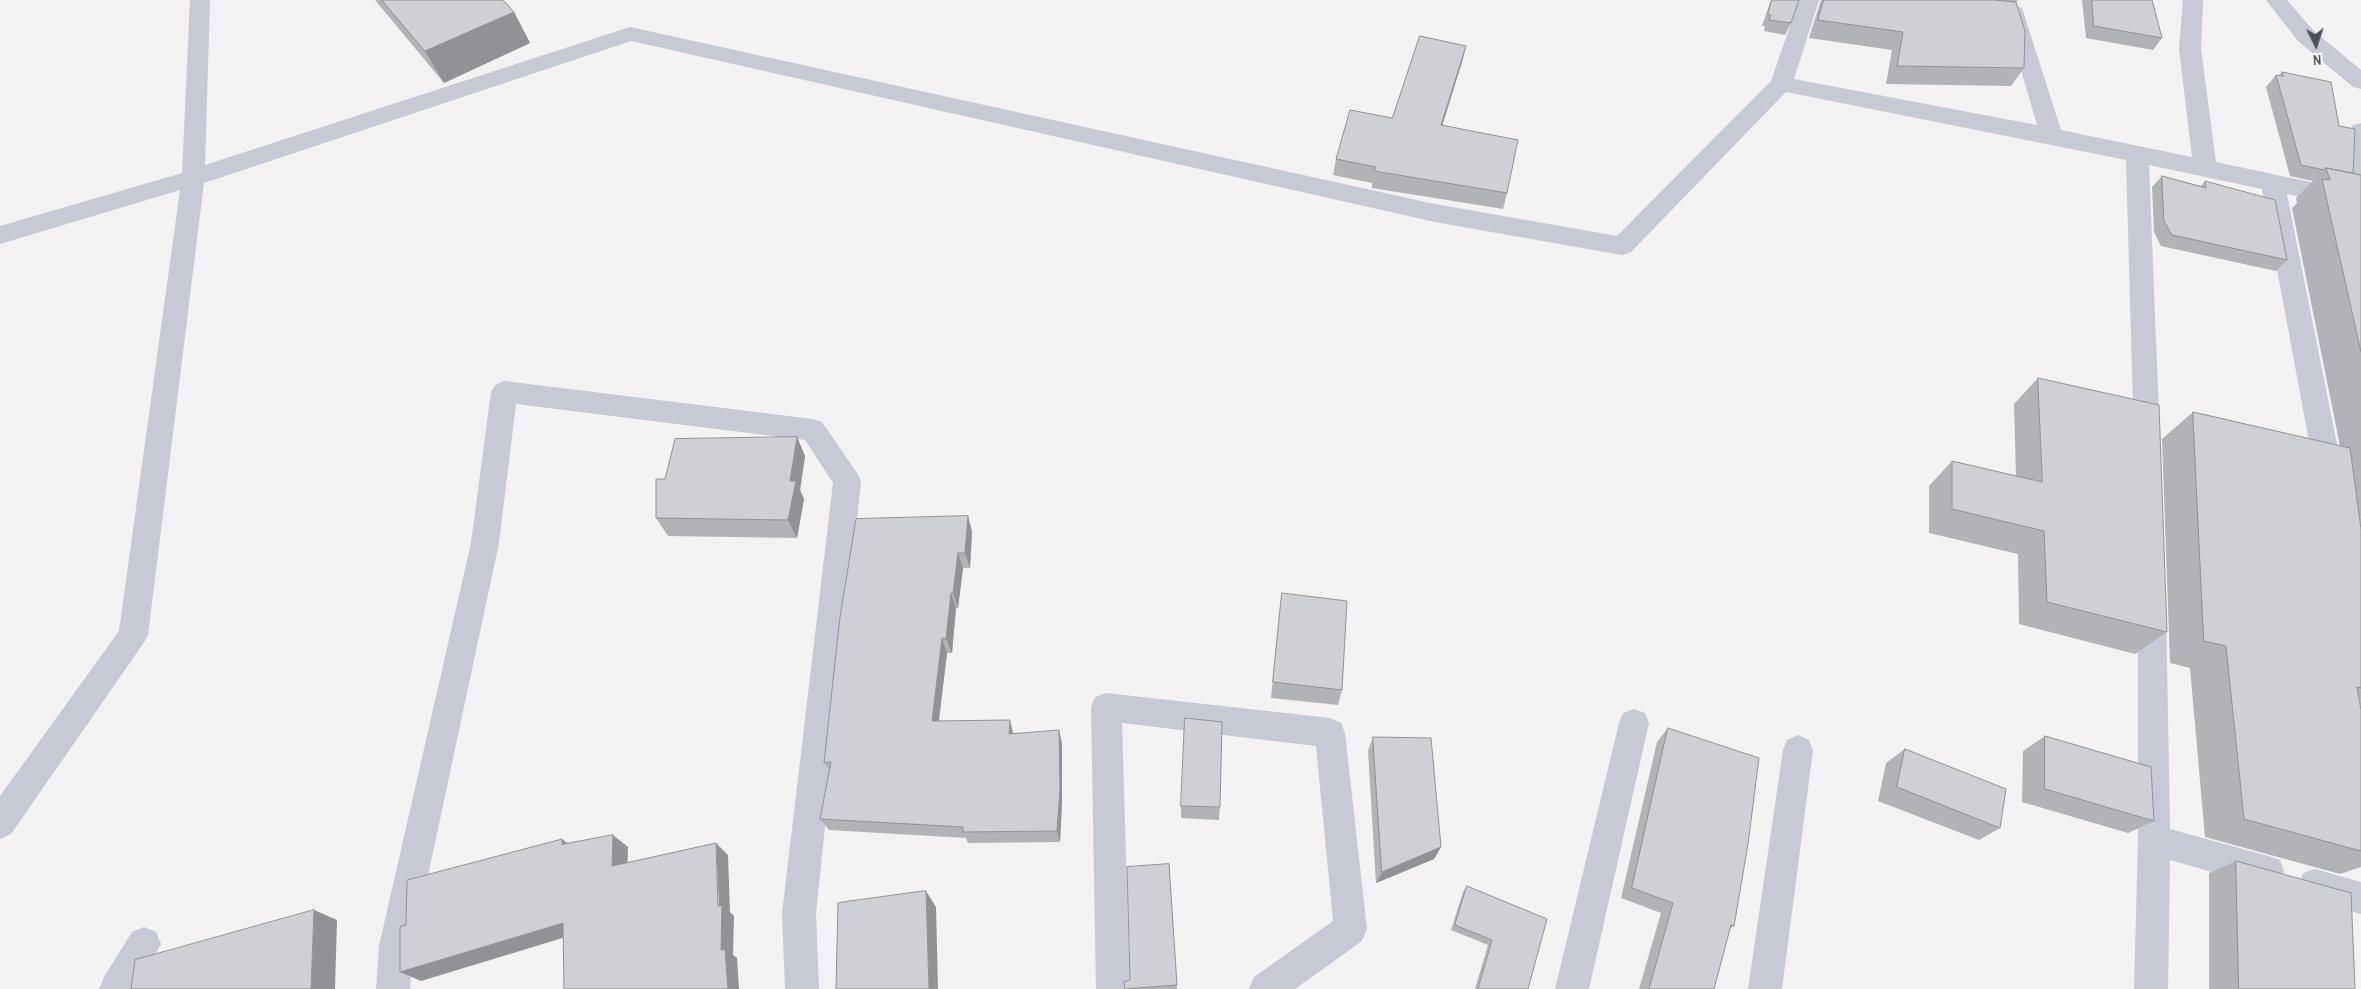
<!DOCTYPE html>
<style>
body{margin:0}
#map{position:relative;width:2361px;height:989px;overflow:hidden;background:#f4f2f2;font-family:"Archivo Narrow",sans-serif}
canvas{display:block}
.north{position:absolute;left:2291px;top:20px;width:50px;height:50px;-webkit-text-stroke:4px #fff;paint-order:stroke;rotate:176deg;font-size:14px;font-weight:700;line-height:20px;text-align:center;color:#4b505d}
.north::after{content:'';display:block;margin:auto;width:18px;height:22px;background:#4b505d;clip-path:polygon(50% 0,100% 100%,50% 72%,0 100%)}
</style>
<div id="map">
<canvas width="2361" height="989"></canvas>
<div class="north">N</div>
</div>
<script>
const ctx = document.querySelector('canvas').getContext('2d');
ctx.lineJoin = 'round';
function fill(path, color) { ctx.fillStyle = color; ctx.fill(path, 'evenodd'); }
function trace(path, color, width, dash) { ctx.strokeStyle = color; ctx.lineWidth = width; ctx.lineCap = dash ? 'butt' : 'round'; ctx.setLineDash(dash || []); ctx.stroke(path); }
fill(new Path2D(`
 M 190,0 L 210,0 L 205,165 L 630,27 L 1435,204 L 1617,236 L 1771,81 L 1799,0 L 1819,0 L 1794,79 L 2037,125 L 2006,19 L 1999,13 L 2003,8 L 2015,6 L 2022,8 L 2061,130 L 2192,157 L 2179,49 L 2183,0 L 2203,0 L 2201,49 L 2216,162 L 2343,189 L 2344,144 L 2353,125 L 2361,123 L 2361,210 L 2287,194 L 2344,479 L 2340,487 L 2330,490 L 2320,487 L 2316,479 L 2262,189 L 2149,165 L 2160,440 L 2156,448 L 2147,451 L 2138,448 L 2134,440 L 2126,160 L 1786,92 L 1631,252 L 1622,255 L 1435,222 L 631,41 L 204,183 L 148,635 L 143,644 L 11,834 L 0,839 L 0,796 L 119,631 L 180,190 L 0,244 L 0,226 L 182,173 Z
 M 2266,0 L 2287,0 L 2314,31 L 2361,70 L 2361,89 L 2353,87 L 2298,41 Z
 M 504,381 L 813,419 L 822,422 L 857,473 L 861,481 L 816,913 L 819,989 L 785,989 L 782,913 L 833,483 L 805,440 L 516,404 L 499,543 L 413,946 L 410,989 L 376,989 L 379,946 L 471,543 L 491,392 L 495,385 Z
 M 2152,592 L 2162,596 L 2166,605 L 2170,829 L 2268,856 L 2280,860 L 2284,872 L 2280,884 L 2268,888 L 2170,860 L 2168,989 L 2134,989 L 2138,840 L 2138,605 L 2142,596 Z
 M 1106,693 L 1330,718 L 1341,723 L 1345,733 L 1367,929 L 1362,941 L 1295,989 L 1249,989 L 1254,977 L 1333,921 L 1316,746 L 1122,723 L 1130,989 L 1096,989 L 1091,707 L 1095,697 Z
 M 1634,709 L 1645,713 L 1649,723 L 1589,989 L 1555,989 L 1619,723 L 1623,713 Z
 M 1798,735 L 1809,740 L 1813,750 L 1782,989 L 1748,989 L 1783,750 L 1787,740 Z
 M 2315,869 L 2361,882 L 2361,914 L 2303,897 L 2299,885 L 2303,873 Z
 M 144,927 L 156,932 L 161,944 L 135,989 L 99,989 L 104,977 L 132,932 Z`), '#c7cad4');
fill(new Path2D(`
 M 375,0 L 503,0 L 514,12 L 530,43 L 444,83 Z
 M 1771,0 L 1799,0 L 1791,23 L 1785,35 L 1764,31 L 1765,26 L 1762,26 Z
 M 1821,0 L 2018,0 L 2016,2 L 2024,68 L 2011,86 L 1886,84 L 1892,50 L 1809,38 Z
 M 2082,0 L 2152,0 L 2162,38 L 2153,50 L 2086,38 Z
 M 1466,46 L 1462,62 L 1442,126 L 1507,193 L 1503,209 L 1372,188 L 1372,183 L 1333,175 L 1336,159 L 1392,118 Z
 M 2282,72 L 2339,126 L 2353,173 L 2361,175 L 2361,705 L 2360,705 L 2361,710 L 2361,867 L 2340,874 L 2205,837 L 2190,668 L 2170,663 L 2162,439 L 2193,412 L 2340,446 L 2292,208 L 2297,203 L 2296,198 L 2313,181 L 2290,176 L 2266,87 L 2276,75 L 2279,75 Z
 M 2162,176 L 2201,186 L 2205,181 L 2287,260 L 2276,271 L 2161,246 L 2154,232 L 2152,187 Z
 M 2038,378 L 2167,632 L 2135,654 L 2019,624 L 2018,554 L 1929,533 L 1929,486 L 1952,461 L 2016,476 L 2014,404 Z
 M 797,437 L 805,456 L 800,490 L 804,499 L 797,538 L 668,536 L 656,518 L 665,479 Z
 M 968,516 L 972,532 L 970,568 L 963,568 L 958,608 L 956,608 L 952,653 L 947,653 L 939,721 L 1013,733 L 1062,743 L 1062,802 L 1060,842 L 968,843 L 966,838 L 829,830 L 820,819 L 830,771 L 824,763 Z
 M 1282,593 L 1342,690 L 1338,705 L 1271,698 L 1280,610 Z
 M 1668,728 L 1734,926 L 1730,928 L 1714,989 L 1639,989 L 1661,913 L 1621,898 L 1657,742 Z
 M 2045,736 L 2154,821 L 2128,833 L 2022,802 L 2023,751 Z
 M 1373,737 L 1441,847 L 1434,859 L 1376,883 L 1368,751 Z
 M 1905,749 L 2000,828 L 1979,840 L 1878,801 L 1886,763 Z
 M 1181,806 L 1220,807 L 1219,820 L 1181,818 Z
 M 2236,861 L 2355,989 L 2209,989 L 2209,873 Z
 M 1169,864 L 1177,989 L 1125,989 L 1130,980 Z
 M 1467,886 L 1528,989 L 1475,989 L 1488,945 L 1451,930 L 1463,892 Z`), '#b2b3b7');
fill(new Path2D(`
 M 514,12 L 530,43 L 444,83 L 425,51 Z
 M 1466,46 L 1462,62 L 1437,142 L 1441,125 Z
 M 797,437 L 805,456 L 800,490 L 804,499 L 797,538 L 788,520 L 790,481 Z
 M 968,516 L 972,532 L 970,568 L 965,553 Z
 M 958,553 L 963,568 L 958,608 L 953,593 Z
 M 951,593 L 956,608 L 952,653 L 946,639 Z
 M 942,638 L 947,653 L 937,734 L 932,721 Z
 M 1010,720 L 1013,733 L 1009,734 Z
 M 1059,730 L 1062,743 L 1062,802 L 1060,842 L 1057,831 Z
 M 613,835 L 628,847 L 627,877 L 612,866 Z
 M 562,839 L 578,851 L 562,844 Z
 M 716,843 L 728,855 L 730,912 L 734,916 L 733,955 L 737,958 L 739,989 L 728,989 L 721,950 Z
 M 1441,847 L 1434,859 L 1376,883 L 1382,872 Z
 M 926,891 L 936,907 L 938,989 L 929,989 Z
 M 314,910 L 337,920 L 335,989 L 311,989 Z
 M 563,923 L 579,933 L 421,981 L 400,972 Z`), '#919295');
const building = new Path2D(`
 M 382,0 L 503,0 L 514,12 L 425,51 Z
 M 1772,0 L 1799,0 L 1791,23 L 1769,20 L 1771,15 L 1768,14 Z
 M 1824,0 L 1994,0 L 2016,2 L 2025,31 L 2024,68 L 1897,66 L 1903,32 L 1818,20 Z
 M 2092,0 L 2152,0 L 2162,38 L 2094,26 Z
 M 1420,36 L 1466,46 L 1441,125 L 1518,140 L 1507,193 L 1374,171 L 1376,167 L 1336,159 L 1350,110 L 1392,118 Z
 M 2282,72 L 2331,82 L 2339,126 L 2355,129 L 2353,173 L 2326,168 L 2324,170 L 2301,165 L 2276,75 L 2283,76 Z
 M 2326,168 L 2361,175 L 2361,352 L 2322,179 L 2330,180 Z
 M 2162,176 L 2206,188 L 2205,181 L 2275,200 L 2287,260 L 2172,235 L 2164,221 Z
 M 2038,378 L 2159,405 L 2167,632 L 2047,602 L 2044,531 L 1952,509 L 1952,461 L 2042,482 Z
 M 2193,412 L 2350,448 L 2361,529 L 2361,688 L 2357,687 L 2361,710 L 2361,851 L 2244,819 L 2226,646 L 2204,641 Z
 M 797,437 L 790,481 L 796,481 L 788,520 L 656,518 L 656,479 L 665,479 L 675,439 Z
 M 968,516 L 965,553 L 958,553 L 953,593 L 951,593 L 946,639 L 942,638 L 932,721 L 1010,720 L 1009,734 L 1059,730 L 1060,790 L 1057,831 L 963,832 L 963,827 L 820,819 L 831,762 L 824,763 L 840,617 L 856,519 Z
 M 1282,593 L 1347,601 L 1342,690 L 1273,682 Z
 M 1185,718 L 1222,722 L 1220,807 L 1181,806 Z
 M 1668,728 L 1759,758 L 1748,844 L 1734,926 L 1731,925 L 1714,989 L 1649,989 L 1673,903 L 1632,888 Z
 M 2045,736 L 2151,767 L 2154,821 L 2045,789 Z
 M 1373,737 L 1431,738 L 1441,847 L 1382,872 Z
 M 1905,749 L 2006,789 L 2000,828 L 1897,787 Z
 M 613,835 L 612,866 L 716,843 L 718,906 L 722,905 L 721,950 L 725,949 L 728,989 L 564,989 L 563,923 L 400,972 L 400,927 L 406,925 L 407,880 L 562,839 L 562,844 Z
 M 2236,861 L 2351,893 L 2355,989 L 2239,989 Z
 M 1169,864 L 1177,985 L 1125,989 L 1124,982 L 1130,980 L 1127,867 Z
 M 1467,886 L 1547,919 L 1528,989 L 1478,989 L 1492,940 L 1455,925 Z
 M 926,891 L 929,989 L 836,989 L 838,903 Z
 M 314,910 L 311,989 L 131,989 L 135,960 Z`);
fill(building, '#cfd0d5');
trace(building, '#919295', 1);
</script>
